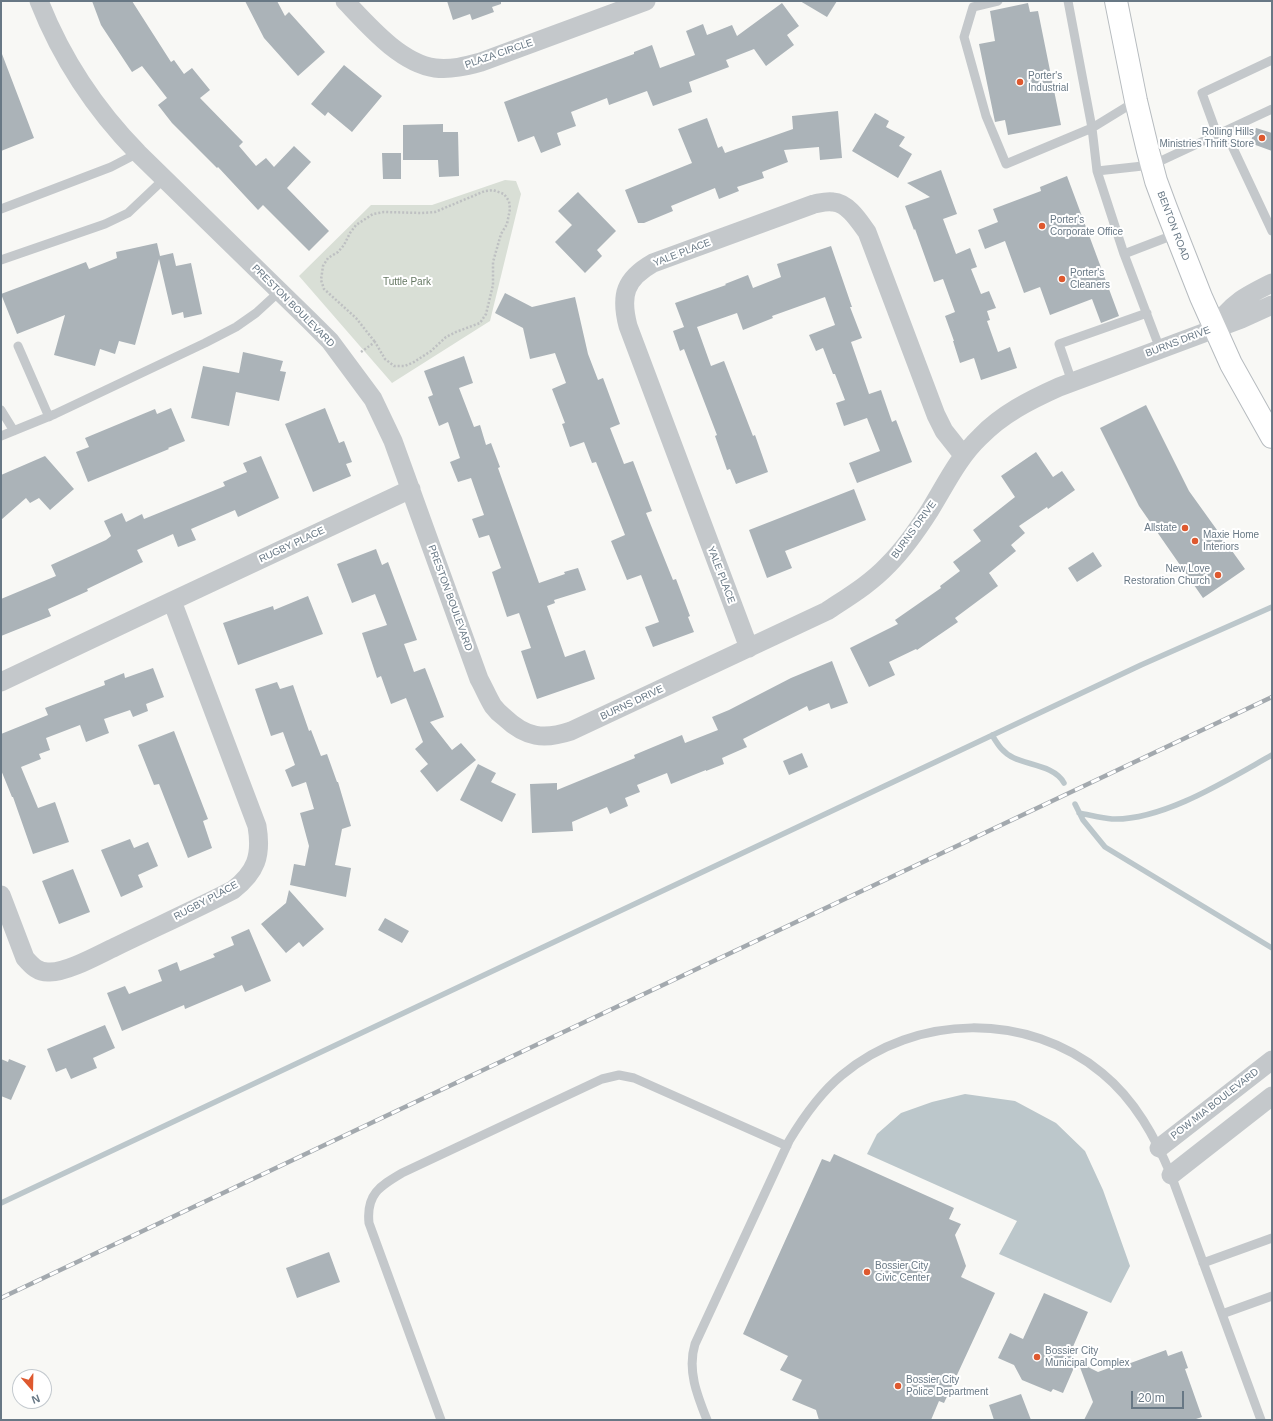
<!DOCTYPE html>
<style>
body{margin:0}
#map{position:relative;width:1273px;height:1421px;overflow:hidden;background:#f8f8f5;font-family:Arial,sans-serif}
canvas{display:block}
.frame{position:absolute;inset:0;border:2px solid #687885;pointer-events:none}
.north{position:absolute;left:12px;top:1369px;width:40px;height:40px;box-sizing:border-box;background:#fff;border:1px solid #c3c9ce;border-radius:50%;rotate:160deg;font-size:11px;font-weight:700;line-height:16px;text-align:center;color:#687885}
.north::after{content:'';display:block;margin:auto;width:14px;height:18px;background:#de592f;clip-path:polygon(50% 0,100% 100%,50% 72%,0 100%)}
.scale{position:absolute;left:1131px;top:1391px;width:53px;height:18px;box-sizing:border-box;border:2px solid #687885;border-top:0;padding-left:5px;font-size:12px;line-height:14px;white-space:nowrap;color:#687885;-webkit-text-stroke:3px #fff;paint-order:stroke}
</style>
<div id="map">
<canvas width="1273" height="1421"></canvas>
<div class="frame"></div>
<div class="north">N</div>
<div class="scale">20 m</div>
</div>
<script>
const ctx = document.querySelector('canvas').getContext('2d');
ctx.lineJoin = 'round';
function fill(path, color) { ctx.fillStyle = color; ctx.fill(path, 'evenodd'); }
function trace(path, color, width, dash) { ctx.strokeStyle = color; ctx.lineWidth = width; ctx.lineCap = dash ? 'butt' : 'round'; ctx.setLineDash(dash || []); ctx.stroke(path); }
function write(font, color, halo, rows, align = 'center') {
  ctx.font = font + ' Arial,sans-serif'; ctx.lineWidth = 4; ctx.setLineDash([]); ctx.textBaseline = 'middle'; ctx.strokeStyle = halo; ctx.fillStyle = color; for (const [text, x, y, turn = 0] of rows) {
    ctx.save(); ctx.translate(x, y); ctx.rotate((+turn || 0) * Math.PI / 180); ctx.textAlign = isNaN(turn) ? turn : align; if (halo) ctx.strokeText(text, 0, 0); ctx.fillText(text, 0, 0); ctx.restore();
  }
}
fill(new Path2D(`
 M 505,180 L 516,181 L 521,194 L 490,321 L 392,383 L 299,276 L 371,205 L 432,205 Z`), '#d9dfd6');
fill(new Path2D(`
 M 965,1094 L 1015,1101 L 1056,1123 L 1085,1151 L 1103,1190 L 1130,1266 L 1111,1303 L 999,1254 L 1017,1221 L 867,1154 L 877,1134 L 901,1113 L 932,1102 Z`), '#bcc7cb');
trace(new Path2D(`
 M 992,735 C 998,745 1003,753 1014,758 C 1028,765 1055,766 1064,783
 M 1075,804 L 1083,820 L 1105,847 L 1272,948
 M 1079,813 C 1090,815 1102,818 1112,819 C 1163,821 1229,779 1272,755
 M 1,1203 L 1141,665 L 1272,607`), '#bcc7cb', 5.5);
fill(new Path2D(`
 M 92,1 L 132,1 L 171,62 L 174,60 L 184,74 L 192,68 L 210,90 L 200,98 L 243,142 L 239,146 L 256,166 L 266,158 L 274,167 L 294,146 L 311,162 L 287,188 L 329,231 L 309,251 L 263,205 L 258,210 L 218,167 L 217,168 L 172,123 L 158,105 L 167,98 L 142,66 L 132,72 L 101,25 Z
 M 245,1 L 277,1 L 285,16 L 289,12 L 325,52 L 298,76 L 264,38 Z
 M 447,1 L 501,1 L 501,4 L 492,7 L 494,12 L 472,20 L 470,14 L 453,20 Z
 M 800,1 L 837,1 L 827,17 Z
 M 782,3 L 799,26 L 787,35 L 794,45 L 766,66 L 754,49 L 726,60 L 729,67 L 689,82 L 692,92 L 653,106 L 647,91 L 609,105 L 607,98 L 571,112 L 576,126 L 557,133 L 561,145 L 541,153 L 534,136 L 518,142 L 504,102 L 634,54 L 634,52 L 652,45 L 660,68 L 695,55 L 686,31 L 703,24 L 707,35 L 732,25 L 737,36 Z
 M 1028,3 L 1030,12 L 1038,11 L 1061,125 L 1008,135 L 1005,120 L 995,122 L 979,44 L 995,41 L 990,11 Z
 M 2,54 L 34,138 L 1,151 L 1,55 Z
 M 344,65 L 382,96 L 352,132 L 328,112 L 325,116 L 311,104 Z
 M 838,111 L 842,158 L 820,160 L 819,147 L 784,150 L 788,162 L 762,172 L 764,178 L 737,187 L 739,191 L 719,199 L 715,188 L 671,206 L 673,211 L 644,223 L 638,223 L 625,190 L 692,163 L 678,129 L 707,118 L 718,148 L 722,146 L 725,153 L 793,129 L 792,116 Z
 M 875,113 L 889,121 L 886,127 L 905,137 L 899,146 L 912,154 L 898,178 L 852,151 Z
 M 443,124 L 443,132 L 458,132 L 459,176 L 439,177 L 438,160 L 403,160 L 403,125 Z
 M 1256,128 L 1272,133 L 1272,151 L 1250,143 Z
 M 382,153 L 401,153 L 401,179 L 383,179 Z
 M 941,170 L 957,214 L 943,219 L 956,254 L 970,248 L 977,267 L 971,269 L 981,294 L 989,291 L 996,308 L 987,311 L 990,320 L 987,321 L 998,352 L 1010,347 L 1017,368 L 981,380 L 974,358 L 960,363 L 953,341 L 954,341 L 945,316 L 955,312 L 943,279 L 934,282 L 915,229 L 914,230 L 905,206 L 930,197 L 907,183 Z
 M 1067,176 L 1119,316 L 1101,323 L 1092,299 L 1050,315 L 1040,287 L 1024,293 L 1005,241 L 985,249 L 978,230 L 998,222 L 993,209 L 1041,191 L 1040,187 Z
 M 578,192 L 616,231 L 597,250 L 602,256 L 585,273 L 555,242 L 572,225 L 558,211 Z
 M 157,243 L 160,256 L 173,253 L 176,266 L 191,263 L 202,314 L 184,318 L 183,312 L 172,315 L 159,259 L 135,345 L 119,341 L 115,354 L 100,349 L 95,366 L 54,355 L 65,315 L 17,334 L 1,294 L 86,262 L 89,269 L 117,258 L 116,252 Z
 M 831,246 L 852,307 L 850,307 L 862,338 L 851,342 L 869,394 L 881,390 L 892,422 L 896,420 L 912,462 L 857,483 L 849,463 L 880,451 L 867,418 L 844,426 L 836,403 L 845,400 L 835,374 L 833,374 L 823,348 L 816,351 L 809,335 L 835,325 L 825,297 L 772,316 L 773,318 L 743,330 L 737,313 L 697,327 L 711,366 L 724,361 L 753,436 L 755,435 L 768,472 L 736,484 L 730,469 L 727,470 L 715,436 L 717,435 L 684,349 L 680,351 L 673,331 L 684,327 L 675,303 L 726,285 L 725,284 L 748,275 L 753,288 L 781,277 L 777,264 Z
 M 505,293 L 532,307 L 575,297 L 588,354 L 598,380 L 603,378 L 620,424 L 610,428 L 624,464 L 633,461 L 652,511 L 646,513 L 673,580 L 676,579 L 690,616 L 688,617 L 694,632 L 653,647 L 645,627 L 659,622 L 641,575 L 627,580 L 611,541 L 625,535 L 596,462 L 592,463 L 584,442 L 570,447 L 562,424 L 565,423 L 552,389 L 566,383 L 555,353 L 530,359 L 523,328 L 495,313 Z
 M 243,352 L 283,361 L 280,371 L 286,372 L 279,401 L 236,392 L 229,426 L 191,418 L 203,366 L 239,373 Z
 M 464,356 L 473,383 L 459,388 L 474,427 L 480,425 L 486,445 L 491,443 L 500,467 L 498,468 L 539,583 L 565,574 L 564,572 L 578,568 L 586,590 L 554,600 L 555,603 L 547,606 L 565,657 L 585,650 L 595,679 L 537,699 L 521,651 L 531,648 L 519,613 L 507,617 L 492,572 L 501,568 L 489,535 L 479,538 L 472,519 L 484,515 L 471,478 L 458,482 L 450,462 L 460,458 L 448,422 L 439,426 L 428,397 L 433,395 L 424,371 Z
 M 1146,405 L 1189,491 L 1245,569 L 1203,598 L 1139,506 L 1100,428 Z
 M 171,408 L 185,441 L 168,448 L 169,449 L 88,482 L 76,452 L 89,447 L 85,438 L 155,409 L 157,414 Z
 M 325,408 L 339,443 L 344,441 L 352,462 L 346,464 L 351,476 L 313,492 L 285,424 Z
 M 1036,452 L 1053,477 L 1062,471 L 1075,490 L 1048,509 L 1047,507 L 1019,526 L 1025,533 L 1011,545 L 1016,551 L 989,573 L 998,586 L 955,618 L 958,622 L 917,650 L 916,649 L 889,662 L 895,675 L 869,687 L 850,648 L 898,624 L 895,620 L 941,588 L 940,586 L 960,571 L 953,562 L 981,541 L 973,530 L 1015,497 L 1001,476 Z
 M 45,456 L 74,489 L 50,510 L 39,498 L 30,503 L 26,498 L 1,520 L 1,475 Z
 M 261,456 L 279,498 L 238,517 L 235,510 L 191,529 L 196,540 L 178,547 L 173,534 L 137,550 L 143,562 L 87,589 L 88,591 L 48,609 L 51,616 L 1,636 L 1,599 L 56,576 L 51,565 L 106,540 L 111,536 L 104,521 L 122,513 L 126,522 L 142,514 L 144,519 L 225,486 L 223,482 L 247,472 L 243,463 Z
 M 854,489 L 866,520 L 785,551 L 792,568 L 767,578 L 749,530 Z
 M 376,549 L 382,565 L 388,562 L 417,640 L 404,644 L 414,672 L 425,668 L 444,717 L 430,722 L 452,750 L 461,743 L 476,760 L 437,792 L 420,771 L 428,764 L 415,749 L 423,742 L 406,698 L 391,704 L 381,676 L 377,678 L 362,633 L 387,625 L 375,594 L 352,603 L 337,564 Z
 M 1093,552 L 1102,566 L 1077,582 L 1068,568 Z
 M 308,596 L 323,634 L 238,665 L 223,623 L 273,606 L 274,610 Z
 M 832,661 L 848,703 L 831,709 L 829,703 L 809,711 L 807,706 L 743,739 L 747,747 L 722,758 L 724,764 L 706,771 L 706,770 L 671,784 L 667,773 L 637,785 L 640,792 L 625,798 L 628,806 L 610,814 L 607,807 L 572,822 L 573,831 L 532,833 L 530,784 L 557,783 L 557,790 L 635,758 L 634,755 L 682,735 L 685,743 L 718,730 L 712,717 L 729,710 L 791,678 Z
 M 153,668 L 164,697 L 146,704 L 148,711 L 133,717 L 130,710 L 104,719 L 109,733 L 86,742 L 80,725 L 46,738 L 50,750 L 39,754 L 41,759 L 21,767 L 38,808 L 55,802 L 69,842 L 33,854 L 13,797 L 12,797 L 1,770 L 1,734 L 48,715 L 45,708 L 105,685 L 104,681 L 124,673 L 125,678 Z
 M 277,682 L 280,689 L 293,685 L 309,731 L 311,730 L 321,756 L 327,754 L 337,782 L 338,782 L 351,826 L 342,829 L 335,865 L 351,868 L 346,897 L 290,885 L 294,864 L 305,866 L 309,846 L 300,813 L 314,809 L 306,782 L 292,787 L 285,770 L 295,765 L 283,732 L 271,736 L 255,689 Z
 M 174,731 L 208,819 L 203,821 L 212,848 L 188,858 L 159,784 L 154,785 L 138,745 Z
 M 802,753 L 808,767 L 789,775 L 783,761 Z
 M 478,764 L 496,773 L 491,782 L 516,794 L 502,822 L 460,800 Z
 M 130,839 L 134,848 L 148,842 L 158,866 L 138,875 L 143,887 L 121,897 L 101,850 Z
 M 73,869 L 90,912 L 59,924 L 42,881 Z
 M 289,890 L 324,929 L 303,947 L 299,942 L 286,953 L 261,924 L 286,903 Z
 M 385,918 L 409,931 L 402,943 L 378,930 Z
 M 249,929 L 271,981 L 245,992 L 242,985 L 185,1009 L 184,1005 L 122,1031 L 107,993 L 125,986 L 129,994 L 162,981 L 158,970 L 177,962 L 180,971 L 215,957 L 213,954 L 234,945 L 231,937 Z
 M 105,1025 L 115,1048 L 93,1058 L 97,1068 L 71,1079 L 66,1068 L 56,1072 L 47,1049 Z
 M 1,1059 L 8,1062 L 9,1059 L 26,1066 L 11,1100 L 1,1096 Z
 M 834,1154 L 954,1208 L 949,1219 L 961,1224 L 955,1235 L 966,1266 L 961,1277 L 995,1293 L 944,1403 L 939,1401 L 931,1420 L 819,1420 L 816,1410 L 792,1400 L 802,1380 L 780,1370 L 788,1356 L 743,1334 L 822,1159 L 830,1162 Z
 M 329,1252 L 340,1282 L 297,1298 L 286,1268 Z
 M 1044,1293 L 1088,1312 L 1072,1349 L 1076,1363 L 1063,1393 L 1053,1389 L 1051,1392 L 1022,1380 L 1014,1365 L 998,1358 L 1010,1333 L 1023,1339 Z
 M 1166,1350 L 1168,1356 L 1182,1351 L 1188,1368 L 1185,1369 L 1202,1417 L 1193,1420 L 1084,1420 L 1093,1402 L 1078,1362 L 1098,1372 L 1117,1365 L 1117,1368 Z
 M 1021,1394 L 1031,1420 L 994,1420 L 989,1405 Z`), '#abb3b8');
const secondary = new Path2D(`
 M 1116,1 L 1136,101 L 1148,151 L 1156,181 L 1166,208 L 1201,297 L 1231,364 L 1272,437`);
trace(secondary, '#b6bbbf', 24);
trace(new Path2D(`
 M 361,352 L 375,342 L 385,359 L 394,366 L 405,366 L 414,362 L 431,351 L 446,337 L 456,332 L 480,323 L 486,314 L 493,285 L 493,262 L 501,234 L 507,224 L 510,209 L 509,201 L 504,194 L 493,190 L 485,191 L 435,212 L 422,213 L 384,212 L 373,214 L 356,225 L 350,233 L 344,245 L 338,252 L 328,258 L 323,266 L 321,280 L 324,289 L 356,318 L 375,342`), '#bec0c2', 2.5, [2, 2]);
trace(new Path2D(`
 M 998,1 L 973,7 L 964,37 L 986,116 L 1006,164 L 1092,128 L 1136,101
 M 1068,1 L 1092,128 L 1097,171 L 1124,254
 M 1225,131 L 1272,231
 M 1217,134 L 1202,93 L 1272,60
 M 1097,171 L 1152,165 L 1272,109
 M 1,209 L 111,167 L 138,153
 M 1,260 L 105,224 L 128,213 L 164,179
 M 18,346 L 49,417
 M 1160,349 L 1124,254 L 1176,234
 M 1072,382 L 1059,344 L 1147,313
 M 1,410 L 14,431
 M 1,436 L 55,414 L 205,343 L 236,327 L 256,313 L 280,291
 M 1203,1263 L 1272,1238
 M 1222,1314 L 1272,1296
 M 441,1420 L 369,1223 C 366,1194 380,1186 402,1173 L 602,1079 L 619,1075 L 634,1078 L 787,1146
 M 707,1420 C 697,1395 687,1370 695,1344 L 789,1141 C 804,1116 820,1093 842,1075 C 916,1013 1028,1012 1102,1073 C 1135,1100 1155,1137 1171,1175 L 1261,1420`), '#c4c8cb', 9);
trace(new Path2D(`
 M 39,1 C 61,57 96,110 138,153 L 310,321 L 330,341 L 373,399 L 393,441 L 479,679 C 484,688 488,698 493,706 C 496,710 500,714 504,717 C 526,738 544,740 571,731 L 827,611 C 848,597 870,584 888,565 C 904,549 918,529 930,510 C 946,484 958,458 980,437 C 1002,414 1030,400 1059,387 L 1241,319 L 1272,305
 M 345,1 C 368,25 400,63 435,68 C 451,70 466,66 481,62 L 646,1
 M 1215,328 C 1231,303 1246,296 1272,283
 M 172,601 L 411,489
 M 749,648 L 628,326 C 620,295 625,279 653,263 L 814,204 C 820,203 826,201 833,202 C 848,203 859,221 867,232 L 936,415 L 944,431 L 963,455
 M 1,682 L 172,601 L 257,826 C 262,856 256,872 233,890 C 194,910 154,928 115,947 C 98,955 68,972 50,972 C 38,973 32,966 25,958 L 1,895
 M 1159,1148 L 1272,1060
 M 1171,1175 L 1272,1096`), '#c4c8cb', 19);
trace(secondary, '#fff', 22);
const rail = new Path2D(`
 M 1,1298 L 1272,697`);
trace(rail, '#a3a9ae', 4.5);
trace(rail, '#fff', 3, [9]);
for (const [x, y, r, color] of [
 [1020,82,4,"#de592f"],
 [1262,138,4,"#de592f"],
 [1042,226,4,"#de592f"],
 [1062,279,4,"#de592f"],
 [1185,528,4,"#de592f"],
 [1195,541,4,"#de592f"],
 [1218,575,4,"#de592f"],
 [867,1272,4,"#de592f"],
 [1037,1357,4,"#de592f"],
 [898,1386,4,"#de592f"]
]) { const dot = new Path2D(); dot.arc(x, y, r, 0, 2 * Math.PI); ctx.fillStyle = color; ctx.fill(dot); trace(dot, '#fff', 1.5); }
write('10px', '#687885', '#fff', [
 ["PLAZA CIRCLE",499,54,-19],
 ["BENTON ROAD",1173,226,69],
 ["YALE PLACE",682,253,-21],
 ["PRESTON BOULEVARD",293,306,45],
 ["BURNS DRIVE",1178,342,-21],
 ["BURNS DRIVE",914,530,-54],
 ["RUGBY PLACE",292,545,-25],
 ["YALE PLACE",721,575,69],
 ["PRESTON BOULEVARD",450,598,70],
 ["BURNS DRIVE",632,703,-25],
 ["RUGBY PLACE",206,901,-28],
 ["POW MIA BOULEVARD",1215,1104,-38]
]);
write('10px', '#687885', '#fff', [
 ["Porter's",1028,76],
 ["Industrial",1028,88],
 ["Rolling Hills",1254,132,"right"],
 ["Ministries Thrift Store",1254,144,"right"],
 ["Porter's",1050,220],
 ["Corporate Office",1050,232],
 ["Porter's",1070,273],
 ["Cleaners",1070,285],
 ["Allstate",1177,528,"right"],
 ["Maxie Home",1203,535],
 ["Interiors",1203,547],
 ["New Love",1210,569,"right"],
 ["Restoration Church",1210,581,"right"],
 ["Bossier City",875,1266],
 ["Civic Center",875,1278],
 ["Bossier City",1045,1351],
 ["Municipal Complex",1045,1363],
 ["Bossier City",906,1380],
 ["Police Department",906,1392]
], 'left');
write('10px', '#667863', '#fff', [
 ["Tuttle Park",407,282]
]);
</script>
